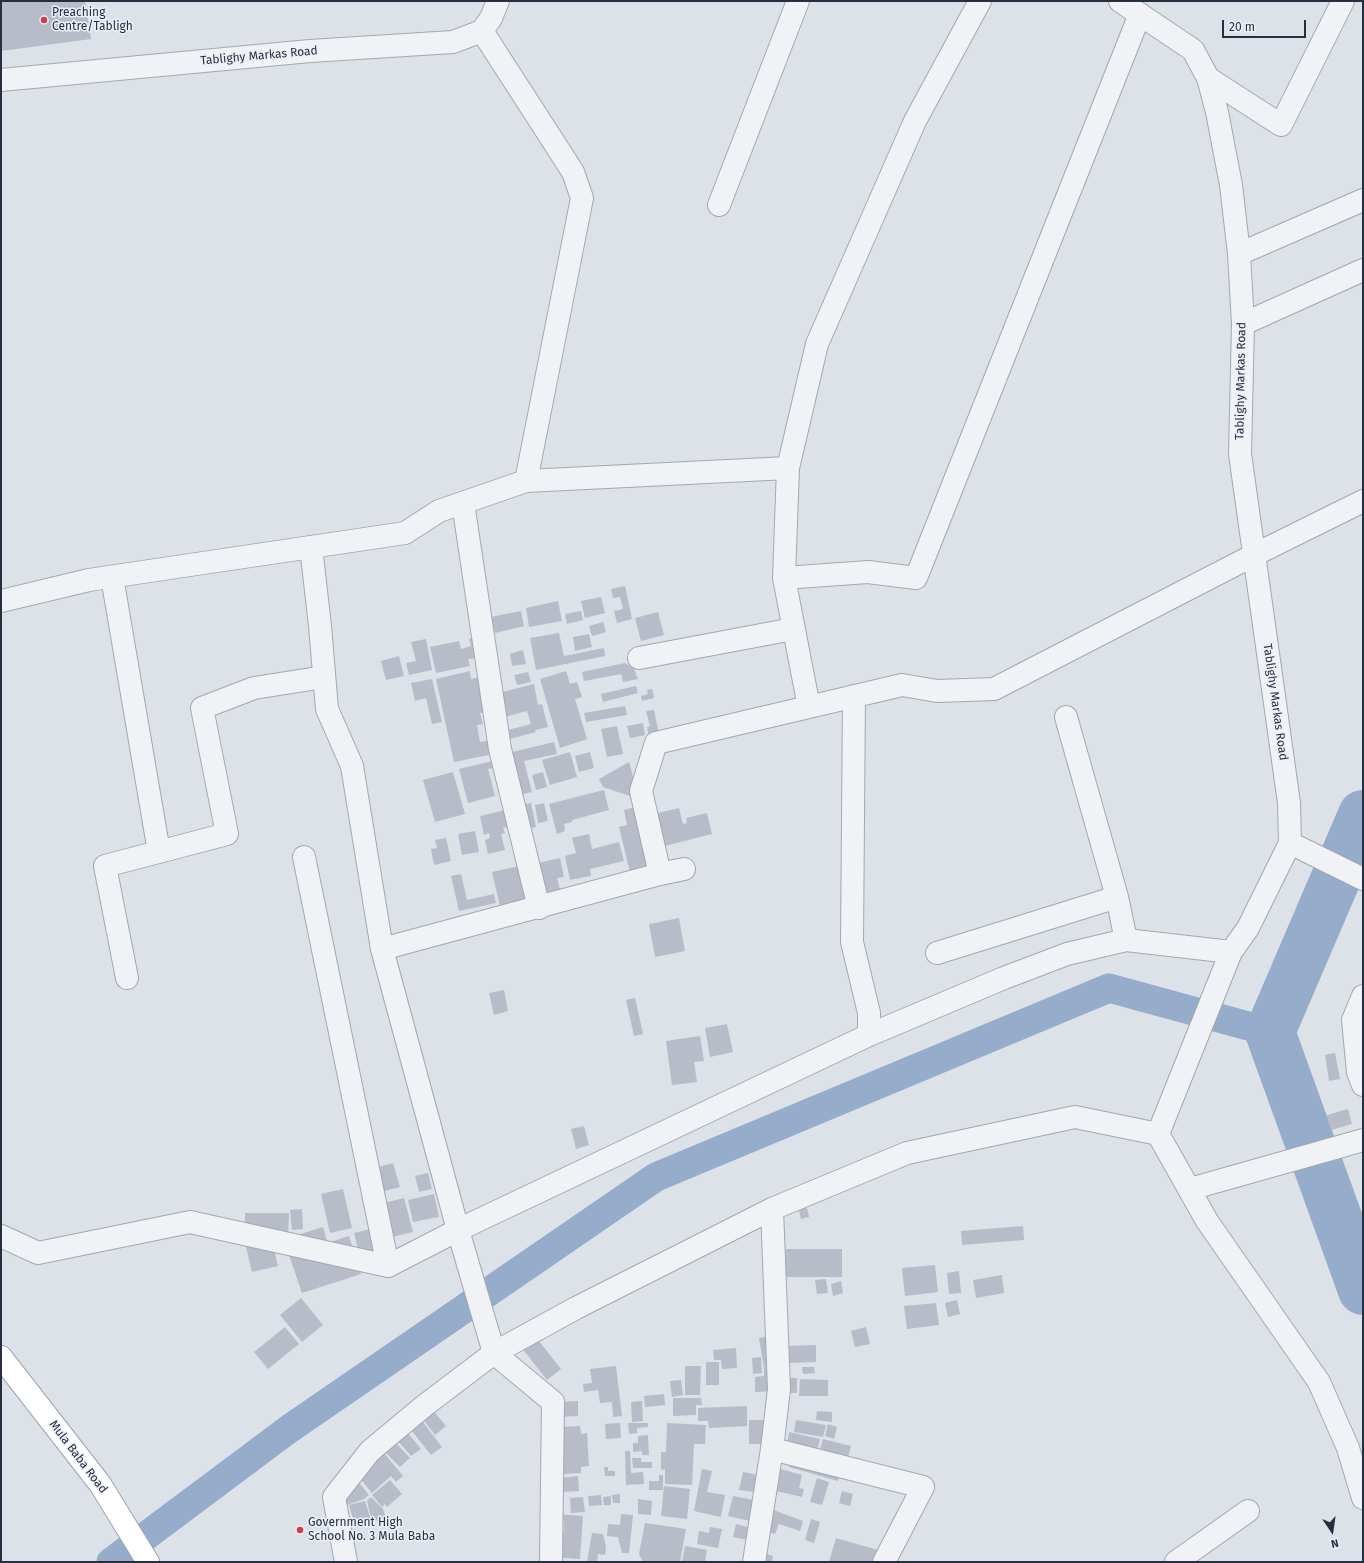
<!DOCTYPE html>
<style>
body{margin:0}
#map{position:relative;width:1364px;height:1563px;overflow:hidden;background:#dde1e8;font-family:"Fira Sans",sans-serif}
canvas{display:block}
.frame{position:absolute;inset:0;border:2px solid #262e40;pointer-events:none}
.north{position:absolute;left:1312px;top:1511px;width:40px;height:40px;-webkit-text-stroke:3px #ecf0f6;paint-order:stroke;rotate:167deg;font-size:11px;font-weight:700;line-height:16px;text-align:center;color:#262e40}
.north::after{content:'';display:block;margin:auto;width:14px;height:18px;background:#262e40;clip-path:polygon(50% 0,100% 100%,50% 72%,0 100%)}
.scale{position:absolute;left:1222px;top:20px;width:84px;height:18px;box-sizing:border-box;border:2px solid #262e40;border-top:0;padding-left:5px;font-size:12px;line-height:14px;white-space:nowrap;color:#262e40;-webkit-text-stroke:3px #ecf0f6;paint-order:stroke}
</style>
<div id="map">
<canvas width="1364" height="1563"></canvas>
<div class="frame"></div>
<div class="north">N</div>
<div class="scale">20 m</div>
</div>
<script>
const ctx = document.querySelector('canvas').getContext('2d');
ctx.lineJoin = 'round';
function trace(path, color, width, dash) { ctx.strokeStyle = color; ctx.lineWidth = width; ctx.lineCap = dash ? 'butt' : 'round'; ctx.setLineDash(dash || []); ctx.stroke(path); }
function fill(path, color) { ctx.fillStyle = color; ctx.fill(path, 'evenodd'); }
function write(font, color, halo, rows, align = 'center') {
  ctx.font = font + ' "Fira Sans",sans-serif'; ctx.lineWidth = 3; ctx.setLineDash([]); ctx.textBaseline = 'middle'; ctx.strokeStyle = halo; ctx.fillStyle = color; for (const [text, x, y, turn = 0] of rows) {
    ctx.save(); ctx.translate(x, y); ctx.rotate((+turn || 0) * Math.PI / 180); ctx.textAlign = isNaN(turn) ? turn : align; if (halo) ctx.strokeText(text, 0, 0); ctx.fillText(text, 0, 0); ctx.restore();
  }
}
trace(new Path2D(`
 M 111,1562 L 289,1429 L 656,1177 L 1109,988 L 1270,1032`), '#95accb', 29);
trace(new Path2D(`
 M 1363,815 L 1270,1032 L 1363,1290`), '#95accb', 50);
fill(new Path2D(`
 M 1,1 L 85,1 L 91,39 L 1,51 Z
 M 625,586 L 632,619 L 617,623 L 614,611 L 623,609 L 620,597 L 613,598 L 611,589 Z
 M 601,597 L 605,613 L 585,618 L 581,601 Z
 M 558,601 L 562,621 L 529,627 L 526,608 Z
 M 521,611 L 524,626 L 495,633 L 491,617 Z
 M 581,611 L 583,620 L 567,624 L 565,614 Z
 M 658,612 L 664,635 L 641,641 L 635,618 Z
 M 603,622 L 606,632 L 592,636 L 589,626 Z
 M 559,633 L 564,656 L 604,648 L 605,656 L 536,670 L 530,638 Z
 M 589,634 L 592,647 L 575,651 L 573,637 Z
 M 478,637 L 482,657 L 468,659 L 470,666 L 436,673 L 430,647 L 459,641 L 461,649 L 471,646 L 469,639 Z
 M 426,639 L 432,670 L 409,675 L 406,663 L 416,661 L 411,642 Z
 M 523,650 L 526,664 L 512,666 L 510,654 Z
 M 399,656 L 404,676 L 386,680 L 381,661 Z
 M 625,663 L 634,669 L 638,679 L 623,682 L 621,674 L 584,681 L 582,672 Z
 M 470,671 L 471,679 L 483,676 L 490,711 L 480,713 L 483,724 L 477,725 L 480,742 L 496,739 L 499,753 L 454,762 L 436,679 Z
 M 566,671 L 570,684 L 577,682 L 582,697 L 575,699 L 587,739 L 560,748 L 540,679 Z
 M 528,672 L 531,682 L 517,685 L 514,675 Z
 M 432,679 L 442,722 L 432,724 L 426,698 L 415,701 L 411,683 Z
 M 534,684 L 538,705 L 542,704 L 548,727 L 535,730 L 536,732 L 506,740 L 504,731 L 531,724 L 527,711 L 501,718 L 495,694 Z
 M 636,686 L 638,693 L 603,702 L 601,694 Z
 M 652,689 L 654,698 L 642,701 L 641,696 L 648,694 L 647,690 Z
 M 625,706 L 627,715 L 586,722 L 584,713 Z
 M 654,710 L 659,734 L 649,736 L 647,727 L 650,726 L 646,711 Z
 M 643,723 L 645,735 L 630,738 L 627,726 Z
 M 617,726 L 623,754 L 607,757 L 601,729 Z
 M 554,742 L 557,754 L 524,761 L 532,792 L 514,796 L 504,754 Z
 M 570,752 L 577,777 L 550,785 L 542,760 Z
 M 590,752 L 594,768 L 579,772 L 575,756 Z
 M 501,759 L 503,766 L 488,769 L 495,796 L 468,803 L 459,769 Z
 M 629,762 L 639,799 L 603,787 L 599,779 Z
 M 453,772 L 465,814 L 435,822 L 423,780 Z
 M 543,772 L 547,787 L 536,790 L 532,775 Z
 M 604,790 L 609,810 L 572,820 L 572,822 L 564,824 L 565,831 L 557,834 L 549,804 Z
 M 531,803 L 536,827 L 521,831 L 516,806 Z
 M 544,803 L 548,821 L 538,823 L 535,805 Z
 M 636,807 L 653,881 L 633,885 L 619,827 L 627,825 L 624,810 Z
 M 679,808 L 683,824 L 687,823 L 686,818 L 707,813 L 712,834 L 657,848 L 649,815 Z
 M 510,809 L 508,827 L 503,828 L 505,833 L 501,834 L 505,850 L 488,854 L 485,840 L 490,838 L 489,833 L 484,835 L 480,816 Z
 M 475,831 L 479,852 L 462,855 L 458,834 Z
 M 589,834 L 592,849 L 619,842 L 624,861 L 590,869 L 591,876 L 570,880 L 565,856 L 576,853 L 572,838 Z
 M 446,838 L 451,861 L 434,865 L 431,849 L 437,848 L 435,840 Z
 M 560,858 L 564,877 L 557,878 L 560,889 L 540,894 L 533,864 Z
 M 524,865 L 532,899 L 500,906 L 492,872 Z
 M 461,874 L 467,900 L 494,894 L 496,903 L 459,911 L 451,876 Z
 M 679,918 L 685,951 L 655,957 L 649,924 Z
 M 504,990 L 508,1011 L 494,1015 L 489,993 Z
 M 635,998 L 643,1034 L 634,1036 L 626,1000 Z
 M 727,1024 L 733,1052 L 710,1057 L 705,1028 Z
 M 700,1036 L 704,1061 L 694,1062 L 697,1082 L 672,1085 L 666,1041 Z
 M 1335,1053 L 1340,1079 L 1329,1081 L 1325,1055 Z
 M 1348,1109 L 1352,1124 L 1331,1130 L 1327,1115 Z
 M 584,1126 L 589,1145 L 576,1149 L 571,1129 Z
 M 393,1163 L 400,1187 L 377,1193 L 371,1169 Z
 M 428,1173 L 432,1189 L 419,1192 L 415,1176 Z
 M 343,1189 L 352,1228 L 330,1233 L 321,1194 Z
 M 434,1194 L 439,1217 L 413,1222 L 408,1200 Z
 M 404,1198 L 413,1232 L 388,1238 L 380,1204 Z
 M 806,1204 L 809,1217 L 801,1219 L 798,1206 Z
 M 302,1209 L 303,1229 L 292,1230 L 290,1210 Z
 M 245,1213 L 289,1213 L 288,1237 L 245,1237 Z
 M 1023,1226 L 1024,1240 L 962,1245 L 961,1231 Z
 M 323,1227 L 327,1241 L 296,1251 L 291,1237 Z
 M 374,1228 L 384,1268 L 364,1273 L 354,1233 Z
 M 349,1236 L 361,1274 L 302,1293 L 289,1255 Z
 M 272,1242 L 278,1266 L 252,1272 L 246,1247 Z
 M 786,1249 L 842,1249 L 842,1277 L 785,1277 Z
 M 935,1265 L 938,1292 L 905,1296 L 902,1268 Z
 M 959,1271 L 961,1293 L 949,1294 L 947,1273 Z
 M 1002,1275 L 1004,1293 L 976,1298 L 973,1280 Z
 M 826,1279 L 828,1293 L 817,1294 L 815,1280 Z
 M 841,1281 L 843,1293 L 833,1296 L 831,1284 Z
 M 301,1298 L 323,1325 L 302,1342 L 280,1315 Z
 M 957,1300 L 960,1314 L 948,1317 L 945,1303 Z
 M 936,1303 L 939,1325 L 907,1329 L 904,1306 Z
 M 285,1327 L 299,1344 L 268,1369 L 254,1352 Z
 M 866,1327 L 870,1344 L 855,1347 L 851,1331 Z
 M 535,1336 L 561,1369 L 547,1380 L 521,1347 Z
 M 769,1336 L 773,1366 L 764,1368 L 759,1338 Z
 M 816,1345 L 816,1362 L 788,1363 L 788,1346 Z
 M 736,1348 L 737,1368 L 722,1369 L 721,1360 L 714,1360 L 713,1350 Z
 M 761,1357 L 762,1373 L 753,1374 L 752,1358 Z
 M 706,1362 L 719,1362 L 719,1385 L 706,1385 Z
 M 616,1366 L 622,1416 L 613,1417 L 612,1402 L 600,1403 L 598,1390 L 584,1392 L 583,1384 L 592,1383 L 590,1369 Z
 M 685,1366 L 701,1366 L 700,1395 L 685,1395 Z
 M 802,1367 L 814,1367 L 815,1373 L 803,1374 Z
 M 764,1368 L 775,1368 L 776,1391 L 755,1392 L 755,1377 L 764,1376 Z
 M 788,1378 L 797,1378 L 797,1393 L 788,1393 Z
 M 800,1379 L 828,1380 L 828,1396 L 799,1396 Z
 M 681,1380 L 683,1395 L 672,1397 L 670,1381 Z
 M 664,1394 L 665,1405 L 645,1407 L 644,1396 Z
 M 673,1398 L 701,1398 L 702,1405 L 696,1405 L 696,1415 L 673,1416 Z
 M 578,1401 L 578,1416 L 557,1417 L 556,1402 Z
 M 642,1401 L 643,1421 L 632,1422 L 631,1402 Z
 M 747,1406 L 747,1426 L 709,1428 L 708,1421 L 698,1421 L 698,1408 Z
 M 432,1409 L 446,1426 L 435,1435 L 422,1418 Z
 M 817,1411 L 832,1412 L 832,1422 L 816,1420 Z
 M 419,1417 L 442,1447 L 431,1455 L 408,1426 Z
 M 749,1420 L 768,1420 L 768,1444 L 749,1444 Z
 M 796,1420 L 826,1425 L 823,1437 L 794,1432 Z
 M 620,1423 L 621,1438 L 606,1439 L 605,1424 Z
 M 628,1423 L 648,1423 L 648,1427 L 637,1428 L 637,1433 L 629,1434 Z
 M 667,1423 L 706,1425 L 705,1444 L 694,1444 L 692,1485 L 665,1484 L 665,1469 L 661,1470 L 661,1452 L 666,1452 Z
 M 828,1424 L 837,1427 L 834,1439 L 825,1436 Z
 M 580,1426 L 581,1434 L 587,1433 L 589,1466 L 581,1467 L 581,1473 L 562,1474 L 559,1427 Z
 M 407,1432 L 421,1449 L 411,1456 L 397,1440 Z
 M 789,1432 L 820,1439 L 816,1455 L 787,1444 Z
 M 648,1435 L 649,1455 L 642,1455 L 642,1451 L 633,1452 L 633,1443 L 638,1443 L 638,1436 Z
 M 823,1439 L 851,1446 L 846,1464 L 818,1456 Z
 M 395,1442 L 410,1458 L 400,1467 L 385,1452 Z
 M 625,1451 L 630,1451 L 631,1473 L 643,1472 L 644,1484 L 626,1485 Z
 M 384,1453 L 403,1476 L 396,1482 L 391,1476 L 372,1493 L 358,1476 Z
 M 632,1458 L 641,1458 L 641,1462 L 652,1462 L 652,1468 L 633,1468 Z
 M 791,1458 L 840,1472 L 838,1481 L 789,1467 Z
 M 604,1467 L 608,1467 L 608,1471 L 615,1471 L 615,1476 L 605,1476 Z
 M 777,1468 L 802,1475 L 799,1488 L 804,1489 L 802,1497 L 772,1490 Z
 M 702,1469 L 712,1471 L 707,1492 L 725,1495 L 721,1517 L 694,1511 Z
 M 743,1472 L 763,1476 L 760,1493 L 739,1490 Z
 M 659,1475 L 663,1475 L 663,1490 L 649,1490 L 649,1481 L 659,1481 Z
 M 578,1476 L 579,1491 L 561,1492 L 560,1478 Z
 M 817,1478 L 829,1482 L 822,1505 L 810,1502 Z
 M 357,1480 L 369,1495 L 364,1499 L 347,1505 L 346,1493 Z
 M 390,1480 L 402,1494 L 387,1507 L 385,1504 L 382,1507 L 372,1495 Z
 M 664,1486 L 690,1489 L 687,1519 L 661,1516 Z
 M 842,1491 L 853,1494 L 850,1506 L 839,1503 Z
 M 620,1494 L 620,1503 L 613,1503 L 612,1495 Z
 M 601,1495 L 602,1505 L 589,1506 L 588,1496 Z
 M 611,1496 L 611,1505 L 604,1505 L 603,1497 Z
 M 733,1496 L 759,1501 L 754,1522 L 728,1516 Z
 M 371,1497 L 383,1509 L 386,1518 L 372,1522 L 367,1501 Z
 M 583,1497 L 585,1512 L 571,1513 L 570,1498 Z
 M 638,1499 L 652,1501 L 651,1515 L 638,1514 Z
 M 365,1501 L 371,1520 L 355,1525 L 349,1505 Z
 M 771,1509 L 803,1521 L 800,1531 L 779,1524 L 775,1534 L 763,1530 Z
 M 555,1514 L 583,1516 L 580,1559 L 552,1557 L 554,1532 L 564,1532 L 564,1520 L 554,1520 Z
 M 621,1514 L 633,1515 L 629,1553 L 622,1553 L 618,1537 L 607,1536 L 608,1524 L 620,1525 Z
 M 811,1519 L 820,1522 L 814,1543 L 805,1540 Z
 M 645,1523 L 686,1529 L 680,1562 L 643,1562 L 639,1554 Z
 M 736,1524 L 756,1529 L 753,1541 L 733,1537 Z
 M 710,1527 L 722,1529 L 718,1548 L 697,1544 L 699,1531 L 709,1533 Z
 M 592,1533 L 603,1534 L 606,1547 L 605,1555 L 598,1554 L 597,1562 L 587,1562 Z
 M 836,1538 L 878,1550 L 875,1562 L 829,1562 Z
 M 685,1546 L 707,1550 L 705,1562 L 682,1562 Z
 M 764,1553 L 773,1556 L 772,1562 L 761,1562 Z`), '#b7bcc8');
const minor = new Path2D(`
 M 482,31 L 573,172 L 582,198 L 526,481
 M 1208,78 L 1281,125 L 1343,1
 M 1,80 L 310,51 L 453,42 L 482,31 L 491,18 L 498,1
 M 719,205 L 798,1
 M 1239,254 L 1363,200
 M 1243,324 L 1363,270
 M 463,503 L 500,749 L 539,908
 M 311,547 L 320,626 L 327,709 L 352,766 L 382,949 L 458,1230 L 494,1353 L 553,1402 L 551,1562
 M 112,577 L 159,852
 M 784,578 L 868,572 L 916,578 L 1140,14
 M 1,601 L 89,580 L 405,533 L 439,511 L 526,481 L 788,468
 M 639,658 L 793,629
 M 854,696 L 852,942 L 869,1013 L 869,1035
 M 809,707 L 784,578 L 788,468 L 817,344 L 915,121 L 980,1
 M 1066,717 L 1117,897 L 1126,940
 M 1290,843 L 1363,879
 M 304,857 L 388,1266
 M 660,874 L 641,791 L 656,743 L 902,685 L 937,691 L 994,689 L 1254,555 L 1363,501
 M 382,949 L 660,874 L 684,869
 M 937,953 L 1117,897
 M 127,978 L 105,866 L 227,834 L 202,708 L 254,688 L 324,677
 M 1363,996 L 1353,1020 L 1358,1072 L 1363,1085
 M 1158,1134 L 1231,952
 M 1190,1189 L 1363,1140
 M 1,1236 L 38,1253 L 190,1222 L 388,1266 L 458,1230 L 869,1035 L 1004,978 L 1067,954 L 1126,940 L 1231,952 L 1248,928 L 1290,843 L 1289,803 L 1240,454 L 1243,324 L 1239,254 L 1231,185 L 1217,112 L 1208,78 L 1193,50 L 1120,1
 M 772,1449 L 923,1487 L 884,1562
 M 346,1562 L 334,1497 L 370,1451 L 424,1406 L 494,1353 L 576,1308 L 772,1209 L 907,1153 L 1075,1117 L 1158,1134 L 1207,1221 L 1319,1382 L 1348,1448 L 1363,1498
 M 754,1562 L 772,1449 L 779,1389 L 772,1209
 M 1176,1562 L 1248,1511`);
const major = new Path2D(`
 M 1,1357 L 100,1484 L 148,1562`);
trace(minor, '#a2a8b2', 24);
trace(major, '#9ca4b4', 24);
trace(minor, '#f0f2f6', 22);
trace(major, '#fff', 22);
for (const [x, y, r, color] of [
 [44,20,4,"#d73848"],
 [300,1530,4,"#d73848"]
]) { const dot = new Path2D(); dot.arc(x, y, r, 0, 2 * Math.PI); ctx.fillStyle = color; ctx.fill(dot); trace(dot, '#ecf0f6', 1.5); }
write('12px', '#262e40', '#ecf0f6', [
 ["Preaching",52,13],
 ["Centre/Tabligh",52,27],
 ["Government High",308,1523],
 ["School No. 3 Mula Baba",308,1537]
], 'left');
write('12px', '#262e40', '#ecf0f6', [
 ["Tablighy Markas Road",259,56,-5],
 ["Tablighy Markas Road",1241,381,-89],
 ["Tablighy Markas Road",1275,702,82],
 ["Mula Baba Road",78,1457,53]
]);
</script>
